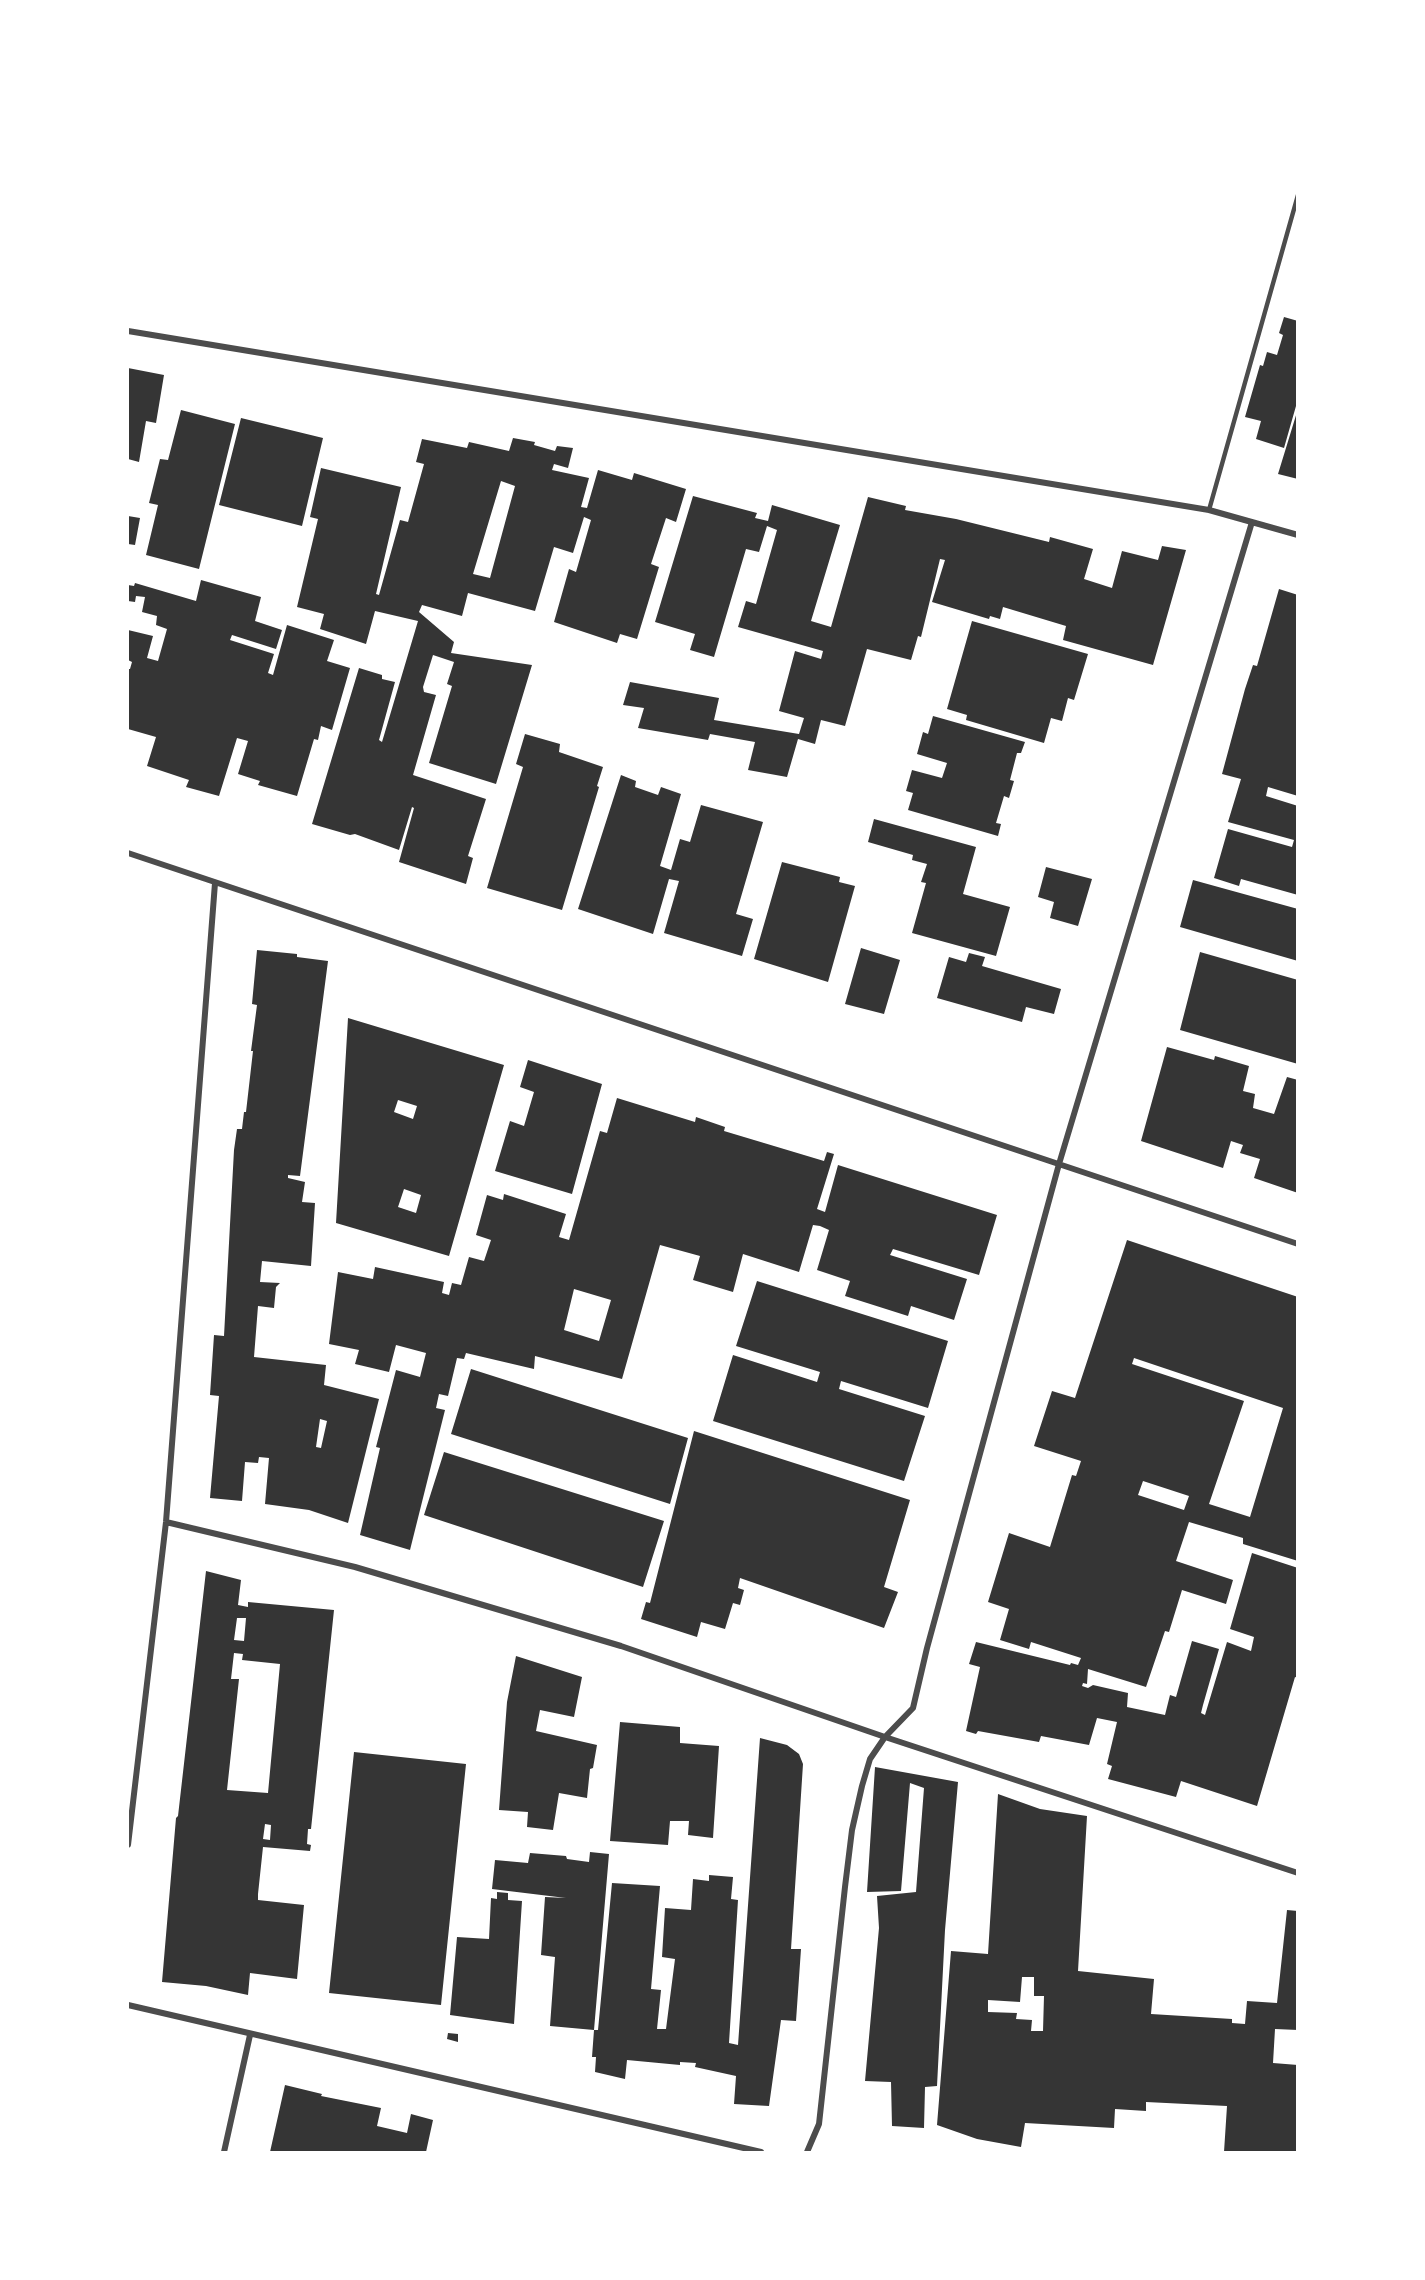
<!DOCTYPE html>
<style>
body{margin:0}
#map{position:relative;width:1425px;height:2280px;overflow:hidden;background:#fff;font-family:Karla,sans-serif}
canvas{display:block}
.frame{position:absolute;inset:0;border:129px solid #fff;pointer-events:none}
</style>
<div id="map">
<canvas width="1425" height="2280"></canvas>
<div class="frame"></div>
</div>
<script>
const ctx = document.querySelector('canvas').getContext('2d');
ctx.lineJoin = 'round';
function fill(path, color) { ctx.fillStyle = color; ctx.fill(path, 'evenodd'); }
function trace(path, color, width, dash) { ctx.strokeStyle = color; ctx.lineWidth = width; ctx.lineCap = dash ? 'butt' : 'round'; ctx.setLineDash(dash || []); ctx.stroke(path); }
fill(new Path2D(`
 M 1284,317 L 1298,321 L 1298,399 L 1284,448 L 1256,439 L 1261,421 L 1245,417 L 1260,365 L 1263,366 L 1267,352 L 1277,355 L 1283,335 L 1279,333 Z
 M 128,368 L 164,375 L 156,423 L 146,421 L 139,462 L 128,459 Z
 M 181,410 L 235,424 L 199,569 L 146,555 L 158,505 L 149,503 L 160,459 L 168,460 Z
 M 1297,412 L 1298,412 L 1298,479 L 1278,474 Z
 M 241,418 L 323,438 L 302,526 L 219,505 Z
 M 513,438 L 535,442 L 534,445 L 555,451 L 557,446 L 573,448 L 568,468 L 554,464 L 552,470 L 589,478 L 581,507 L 587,508 L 598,470 L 632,480 L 634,473 L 686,489 L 676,522 L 666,518 L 651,564 L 659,567 L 637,639 L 620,634 L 617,643 L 554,622 L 569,569 L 576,572 L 591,520 L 584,517 L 573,553 L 554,547 L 535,611 L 468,593 L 462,616 L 422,605 L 419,612 L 454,642 L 451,653 L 532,665 L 496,784 L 429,763 L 452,686 L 447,684 L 454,662 L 433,655 L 423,687 L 424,692 L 436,695 L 413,775 L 486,799 L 468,856 L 473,858 L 466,884 L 399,862 L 414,808 L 412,807 L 399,850 L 355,834 L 350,835 L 312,824 L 359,668 L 382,675 L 382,679 L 395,682 L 379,740 L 382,742 L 418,621 L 375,611 L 366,644 L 320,629 L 324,614 L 297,607 L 318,519 L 310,517 L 321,468 L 401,487 L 376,594 L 379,595 L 400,520 L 408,522 L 424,464 L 416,462 L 422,439 L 467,448 L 469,442 L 509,451 ZM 501,481 L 515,486 L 490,578 L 473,574 Z
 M 693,496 L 757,513 L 755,518 L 768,521 L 772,505 L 840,525 L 811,621 L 831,627 L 868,497 L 906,506 L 905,510 L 956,519 L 1049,542 L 1050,537 L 1093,549 L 1084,579 L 1112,588 L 1122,551 L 1158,560 L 1162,546 L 1186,550 L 1153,665 L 1063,640 L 1066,626 L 1003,607 L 1000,619 L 990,616 L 989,619 L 932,602 L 945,560 L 940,559 L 921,637 L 918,636 L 911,660 L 867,649 L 845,726 L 821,720 L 815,744 L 798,739 L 787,777 L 748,770 L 755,742 L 710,734 L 708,740 L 638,728 L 644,708 L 623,705 L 630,682 L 719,698 L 714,720 L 799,734 L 804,718 L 779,711 L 795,651 L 821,659 L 823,651 L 738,627 L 746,601 L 756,604 L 777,530 L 767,526 L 759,552 L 746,549 L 714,657 L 690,650 L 695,634 L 655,622 Z
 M 128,516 L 140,518 L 135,545 L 128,544 Z
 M 201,580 L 261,597 L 255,621 L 282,630 L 276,649 L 232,635 L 230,640 L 274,654 L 268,673 L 273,675 L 287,625 L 334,640 L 327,661 L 350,668 L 332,730 L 321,726 L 318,740 L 314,739 L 297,796 L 258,785 L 260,781 L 238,774 L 248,741 L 237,738 L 219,796 L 186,787 L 189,780 L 147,766 L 156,737 L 128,729 L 128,669 L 130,669 L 132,662 L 128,660 L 128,630 L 153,636 L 147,658 L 158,661 L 167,629 L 156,625 L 157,616 L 142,612 L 145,597 L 136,596 L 135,602 L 128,601 L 128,585 L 134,586 L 135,583 L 196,601 Z
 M 1279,589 L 1298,595 L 1298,796 L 1268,787 L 1266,796 L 1298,806 L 1298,895 L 1241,879 L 1239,886 L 1214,878 L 1228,829 L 1292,847 L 1294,840 L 1228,822 L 1241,779 L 1222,774 L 1245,689 L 1253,665 L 1257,666 Z
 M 972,621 L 1088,654 L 1074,700 L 1068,698 L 1062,721 L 1051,718 L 1044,743 L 966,720 L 967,715 L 947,709 Z
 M 933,716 L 1025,742 L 1021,753 L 1017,753 L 1010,780 L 1014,781 L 1009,798 L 1004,796 L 996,823 L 1001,824 L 998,836 L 908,810 L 913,793 L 906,791 L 912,770 L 942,778 L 947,763 L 917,754 L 923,732 L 928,734 Z
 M 525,734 L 560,744 L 559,752 L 603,767 L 597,786 L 599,787 L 562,910 L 487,888 L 523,767 L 516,764 Z
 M 621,775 L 636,781 L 635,787 L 658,795 L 661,787 L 681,794 L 660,866 L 671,870 L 680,839 L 690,842 L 701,805 L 763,822 L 736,914 L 753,919 L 742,956 L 664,933 L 679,881 L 669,879 L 653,934 L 578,909 Z
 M 874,819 L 976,847 L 963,894 L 1010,907 L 996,956 L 912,933 L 926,883 L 921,882 L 927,864 L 912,860 L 913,855 L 868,842 Z
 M 782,862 L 840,877 L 839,882 L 855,886 L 828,982 L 754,959 Z
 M 1046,867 L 1092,879 L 1078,926 L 1050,918 L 1054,902 L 1038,897 Z
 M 1193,880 L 1298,909 L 1298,961 L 1180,927 Z
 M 861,948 L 900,960 L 884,1014 L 845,1004 Z
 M 257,950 L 297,954 L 297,957 L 328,961 L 300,1176 L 288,1175 L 288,1178 L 305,1182 L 302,1202 L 315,1203 L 311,1266 L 262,1261 L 260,1282 L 280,1283 L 276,1287 L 274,1308 L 258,1306 L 254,1357 L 326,1365 L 324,1385 L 379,1399 L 348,1523 L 309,1510 L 265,1504 L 269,1458 L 259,1457 L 258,1463 L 245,1462 L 242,1501 L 210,1498 L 219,1396 L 210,1395 L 214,1335 L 224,1336 L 234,1150 L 237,1129 L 242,1129 L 244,1112 L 246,1112 L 253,1051 L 251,1051 L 257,1005 L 252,1004 ZM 320,1419 L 327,1421 L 321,1448 L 316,1447 Z
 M 1200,952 L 1298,980 L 1298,1064 L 1180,1030 Z
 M 969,953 L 985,957 L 982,966 L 1061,989 L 1054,1014 L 1026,1007 L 1022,1022 L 937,998 L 949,957 L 966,962 Z
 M 348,1018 L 504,1065 L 449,1256 L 336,1223 ZM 398,1100 L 417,1106 L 413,1119 L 394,1112 ZM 404,1189 L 421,1195 L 416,1213 L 398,1207 Z
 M 1167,1047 L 1214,1060 L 1215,1056 L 1249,1066 L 1243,1091 L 1255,1094 L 1253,1108 L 1274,1114 L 1287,1077 L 1298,1080 L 1298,1193 L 1254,1178 L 1260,1159 L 1240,1153 L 1243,1145 L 1231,1141 L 1223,1168 L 1141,1141 Z
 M 528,1060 L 602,1084 L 572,1194 L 495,1171 L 510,1121 L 524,1126 L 534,1092 L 520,1087 Z
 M 617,1098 L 695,1122 L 696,1117 L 725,1127 L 724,1131 L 824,1161 L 827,1152 L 834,1154 L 817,1209 L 825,1212 L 838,1165 L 997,1215 L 979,1275 L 893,1249 L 890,1255 L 967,1279 L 954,1320 L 911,1306 L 908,1316 L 845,1296 L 850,1281 L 817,1270 L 829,1230 L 820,1226 L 813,1225 L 799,1272 L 743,1254 L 733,1292 L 693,1280 L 700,1256 L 660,1245 L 622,1379 L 535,1356 L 534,1369 L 466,1353 L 464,1359 L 457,1358 L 448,1396 L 439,1394 L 436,1408 L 445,1410 L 410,1550 L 360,1535 L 380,1448 L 376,1447 L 396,1370 L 420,1377 L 426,1353 L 396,1345 L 389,1372 L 355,1364 L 359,1350 L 329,1344 L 338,1272 L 373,1279 L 375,1267 L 444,1282 L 442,1293 L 449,1295 L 452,1283 L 461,1285 L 469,1257 L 484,1261 L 491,1240 L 476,1235 L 487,1195 L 503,1200 L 504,1194 L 566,1214 L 559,1237 L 569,1240 L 600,1131 L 607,1133 ZM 574,1289 L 611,1300 L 599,1341 L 564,1330 Z
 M 1127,1240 L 1298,1297 L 1298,1561 L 1243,1544 L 1243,1538 L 1189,1522 L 1176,1561 L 1233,1580 L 1226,1604 L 1182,1590 L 1169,1632 L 1165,1631 L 1146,1687 L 1088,1669 L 1087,1684 L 1083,1683 L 1082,1686 L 1088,1688 L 1093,1685 L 1128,1693 L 1127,1707 L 1165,1715 L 1170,1695 L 1176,1697 L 1192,1641 L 1219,1649 L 1203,1705 L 1201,1713 L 1205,1715 L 1227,1642 L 1251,1651 L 1254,1637 L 1230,1629 L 1252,1553 L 1298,1568 L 1298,1678 L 1295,1677 L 1257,1806 L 1181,1781 L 1176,1797 L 1108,1779 L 1112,1766 L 1107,1764 L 1117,1722 L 1097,1718 L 1089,1745 L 1041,1736 L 1039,1742 L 978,1731 L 976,1734 L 966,1731 L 980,1667 L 969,1664 L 976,1642 L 1070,1665 L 1071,1663 L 1078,1665 L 1081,1658 L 1031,1642 L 1029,1649 L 1000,1640 L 1009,1609 L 988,1602 L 1009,1533 L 1050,1547 L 1072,1475 L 1076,1476 L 1081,1461 L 1034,1446 L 1052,1391 L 1075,1398 ZM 1134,1358 L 1283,1408 L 1250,1517 L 1209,1504 L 1244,1401 L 1132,1364 ZM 1143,1481 L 1189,1496 L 1184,1510 L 1138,1495 Z
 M 757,1281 L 948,1341 L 928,1408 L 841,1381 L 839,1389 L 925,1416 L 904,1481 L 713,1421 L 733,1355 L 817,1382 L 820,1372 L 736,1346 Z
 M 471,1369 L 688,1438 L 670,1504 L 451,1434 Z
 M 694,1431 L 910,1500 L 884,1587 L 898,1592 L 884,1628 L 740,1578 L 738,1588 L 744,1590 L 740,1605 L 733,1603 L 725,1629 L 701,1622 L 697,1637 L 641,1619 L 646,1602 L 650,1603 Z
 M 444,1452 L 664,1521 L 643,1587 L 424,1515 Z
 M 206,1571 L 241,1580 L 238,1605 L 248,1607 L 248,1602 L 334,1610 L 311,1829 L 308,1829 L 307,1844 L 311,1845 L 310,1851 L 263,1847 L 258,1894 L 258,1900 L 304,1905 L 297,1979 L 250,1973 L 248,1995 L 206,1986 L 162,1982 L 176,1818 L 178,1816 ZM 237,1618 L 246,1618 L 244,1641 L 234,1640 ZM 234,1653 L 243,1654 L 242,1660 L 280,1664 L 268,1793 L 227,1790 L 239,1679 L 231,1679 ZM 265,1824 L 271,1825 L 270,1840 L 263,1839 Z
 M 516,1656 L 582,1677 L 574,1717 L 540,1710 L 536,1731 L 597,1745 L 593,1768 L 590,1769 L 587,1798 L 559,1793 L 553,1830 L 527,1827 L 528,1812 L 499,1810 L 507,1702 Z
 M 620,1722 L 680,1727 L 680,1743 L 719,1746 L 713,1838 L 688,1835 L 689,1821 L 670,1821 L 668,1845 L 610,1841 Z
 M 760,1738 L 787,1745 L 799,1754 L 803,1764 L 791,1949 L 801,1949 L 796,2021 L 781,2020 L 769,2106 L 734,2104 L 736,2076 L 695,2067 L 696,2063 L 680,2062 L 680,2065 L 627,2060 L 625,2079 L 595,2072 L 596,2057 L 592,2057 L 594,2030 L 598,2030 L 612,1883 L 660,1886 L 651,1989 L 661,1990 L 657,2029 L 666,2029 L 675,1959 L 662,1957 L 665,1908 L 691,1910 L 693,1879 L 709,1881 L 709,1875 L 733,1877 L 731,1899 L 738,1900 L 729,2043 L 738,2045 Z
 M 354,1752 L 466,1764 L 441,2005 L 329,1993 Z
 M 875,1767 L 958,1782 L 945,1930 L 937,2086 L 925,2087 L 924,2128 L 892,2126 L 891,2082 L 865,2081 L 879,1928 L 877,1896 L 916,1892 L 924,1788 L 910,1783 L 901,1891 L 867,1892 Z
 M 998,1794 L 1040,1809 L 1087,1816 L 1078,1971 L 1154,1979 L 1151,2014 L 1232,2019 L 1232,2023 L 1245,2024 L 1247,2001 L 1277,2003 L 1287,1910 L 1298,1911 L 1298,2030 L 1275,2029 L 1273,2063 L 1298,2065 L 1298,2152 L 1224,2152 L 1227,2106 L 1146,2102 L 1146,2111 L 1115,2109 L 1114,2128 L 1025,2123 L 1021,2147 L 977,2139 L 937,2125 L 951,1951 L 988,1954 ZM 1022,1977 L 1034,1977 L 1034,1996 L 1044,1996 L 1043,2031 L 1031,2031 L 1032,2020 L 1016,2019 L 1017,2013 L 988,2012 L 988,2000 L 1020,2002 Z
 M 590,1852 L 609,1854 L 594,2030 L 550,2026 L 555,1957 L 541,1955 L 545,1897 L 566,1898 L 492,1889 L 495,1860 L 528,1863 L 530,1853 L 566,1856 L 567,1859 L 589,1862 Z
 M 497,1892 L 508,1893 L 508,1900 L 522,1901 L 514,2024 L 450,2015 L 457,1937 L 489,1939 L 491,1898 L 497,1899 Z
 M 448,2033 L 458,2034 L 458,2042 L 447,2039 Z
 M 285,2085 L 322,2094 L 321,2096 L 381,2108 L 377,2126 L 407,2133 L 411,2114 L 433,2120 L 426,2152 L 270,2152 Z`), '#353535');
trace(new Path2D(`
 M 1209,510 L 1298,195`), '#4c4c4c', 4.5);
trace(new Path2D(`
 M 128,331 L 1209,510 L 1298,535
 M 128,853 C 516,986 907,1114 1298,1244
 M 166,1522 L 355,1567 L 621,1646 L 885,1737 L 1298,1873
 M 128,1845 L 166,1522 L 215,883
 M 128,2005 L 761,2152
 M 224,2152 L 250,2035
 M 807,2152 L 819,2124 L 845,1887 L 852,1830 L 862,1786 L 870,1759 L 885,1737 L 913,1708 L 927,1648 L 1059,1164 L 1252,522`), '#4c4c4c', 6);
</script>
